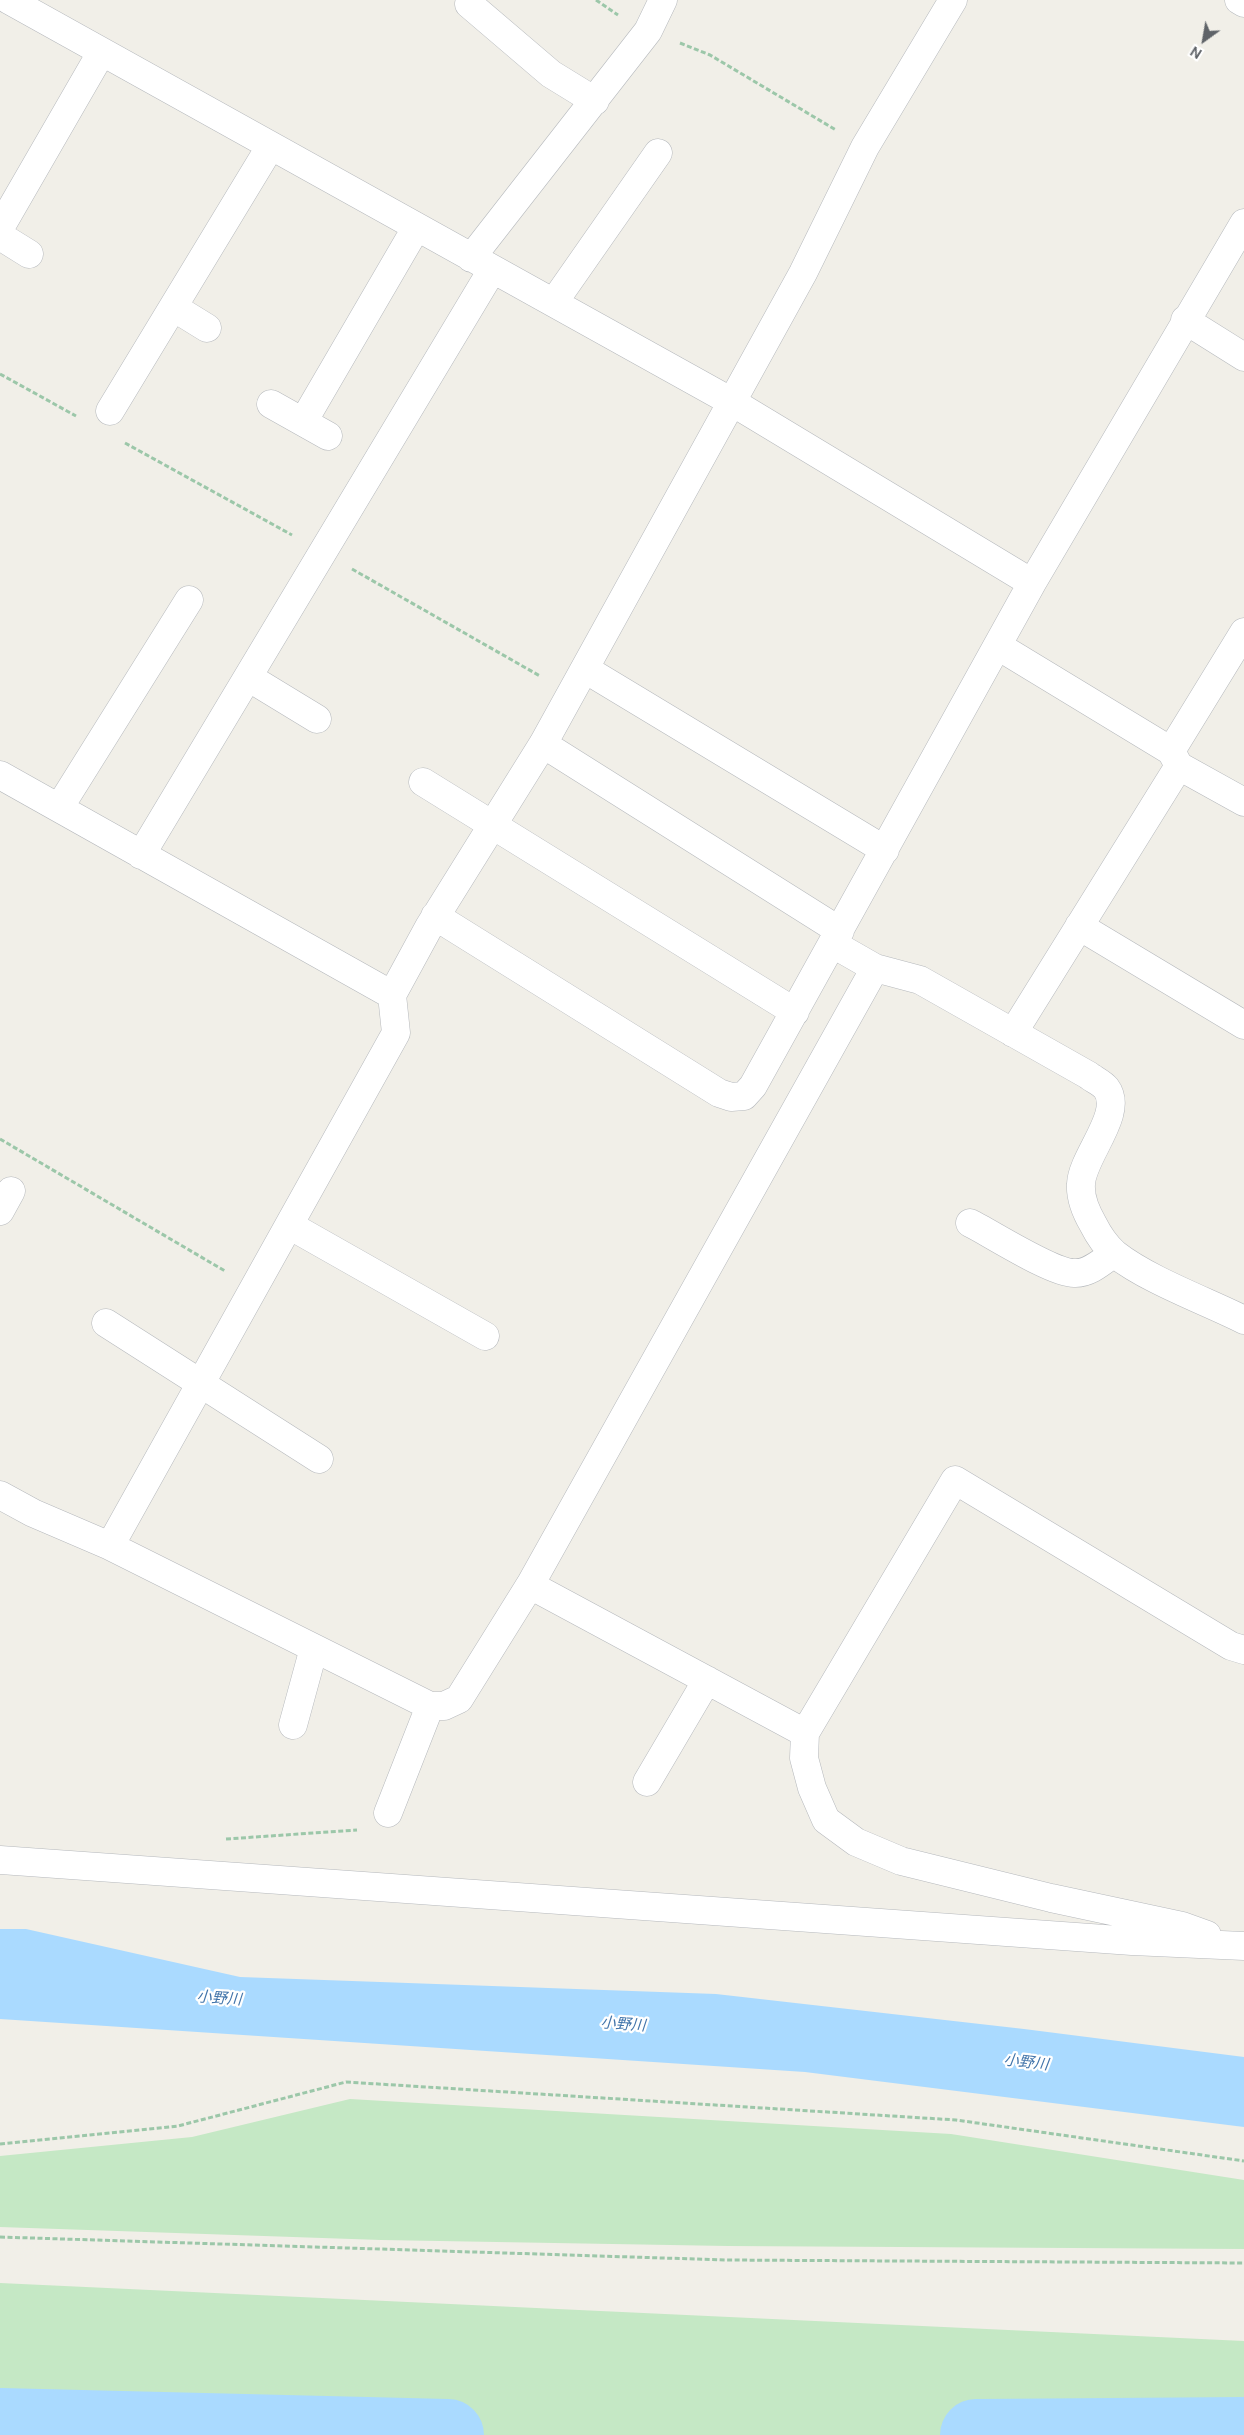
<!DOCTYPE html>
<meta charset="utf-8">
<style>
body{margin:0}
#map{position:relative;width:1244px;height:2435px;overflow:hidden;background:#f1efe8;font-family:"DM Sans",sans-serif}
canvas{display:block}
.north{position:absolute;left:1179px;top:15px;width:50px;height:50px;-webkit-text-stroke:4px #fff;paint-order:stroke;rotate:212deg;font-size:14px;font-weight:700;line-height:20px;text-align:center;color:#5f6368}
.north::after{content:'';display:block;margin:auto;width:18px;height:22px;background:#5f6368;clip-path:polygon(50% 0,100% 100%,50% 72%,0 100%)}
</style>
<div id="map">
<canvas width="1244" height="2435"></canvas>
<div class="north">N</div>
</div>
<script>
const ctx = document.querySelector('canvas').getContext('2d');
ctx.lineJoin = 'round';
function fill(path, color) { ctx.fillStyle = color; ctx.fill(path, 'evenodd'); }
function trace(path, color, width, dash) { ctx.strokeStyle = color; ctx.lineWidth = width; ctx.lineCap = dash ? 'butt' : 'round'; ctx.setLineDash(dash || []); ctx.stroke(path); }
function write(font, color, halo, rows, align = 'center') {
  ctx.font = font + ' "DM Sans","Noto Sans JP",sans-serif'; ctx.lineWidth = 4.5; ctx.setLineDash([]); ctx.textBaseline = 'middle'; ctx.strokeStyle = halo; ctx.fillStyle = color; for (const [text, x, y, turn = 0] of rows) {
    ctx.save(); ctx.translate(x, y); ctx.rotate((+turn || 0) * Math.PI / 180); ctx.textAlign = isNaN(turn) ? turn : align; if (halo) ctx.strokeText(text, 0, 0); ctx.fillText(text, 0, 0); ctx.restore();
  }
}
fill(new Path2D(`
 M 350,2099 L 951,2134 L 1244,2180 L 1244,2249 L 728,2246 L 381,2240 L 0,2227 L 0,2156 L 192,2137 Z
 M 0,2283 L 1244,2341 L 1244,2435 L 0,2435 Z`), '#c5e8c5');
fill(new Path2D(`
 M 0,1929 L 26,1929 L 240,1977 L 716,1994 L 1024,2029 L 1244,2057 L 1244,2127 L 805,2072 L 0,2019 Z`), '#aadaff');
trace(new Path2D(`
 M 0,2424 L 448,2435
 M 976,2435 L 1244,2433`), '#aadaff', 72);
const minor = new Path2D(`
 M 9,0 L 732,402 L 1032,583
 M 1239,0 L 1244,3
 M 469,4 L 551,74 L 595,101
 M 0,228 L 101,53
 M 0,236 L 29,254
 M 471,258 L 648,31 L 663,0
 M 554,302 L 658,153
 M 173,307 L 207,328
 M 1185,320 L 1244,357
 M 271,404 L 328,436
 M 110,411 L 270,147
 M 303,422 L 416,228
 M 998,646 L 1171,751 L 1179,766 L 1244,802
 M 585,669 L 885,850
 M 248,677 L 317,719
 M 543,744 L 840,931
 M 1171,751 L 1244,632
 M 0,775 L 392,995
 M 423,782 L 795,1012
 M 59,808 L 189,600
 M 141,855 L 492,270
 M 435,916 L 719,1093 L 731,1097 L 744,1096 L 753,1086 L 1032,583 L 1244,223
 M 1079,926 L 1244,1025
 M 833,944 L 875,968 L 920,980 L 1088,1075 C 1093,1079 1102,1083 1106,1088 C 1125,1113 1082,1156 1081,1184 C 1080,1198 1086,1212 1093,1224 C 1098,1234 1106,1246 1115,1254 C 1148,1280 1206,1301 1244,1320
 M 1013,1033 L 1179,766
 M 0,1211 L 11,1191
 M 970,1223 C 992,1234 1052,1273 1074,1273 C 1089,1274 1103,1261 1114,1253
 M 289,1225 L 485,1336
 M 106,1323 L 319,1459
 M 0,1495 L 33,1513 L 110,1546 L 430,1706 L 444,1706 L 459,1699 L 530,1585 L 875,968
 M 110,1546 L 396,1033 L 392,995 L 429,927 L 543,744 L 803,273 L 865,147 L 953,0
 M 530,1585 L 805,1733 L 955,1480 L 1231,1646 L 1244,1650
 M 293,1725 L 314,1648
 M 805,1733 L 804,1758 L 812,1788 L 826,1820 L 856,1842 L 901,1861 L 1051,1898 L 1182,1926 L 1207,1935
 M 647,1782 L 707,1680
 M 388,1813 L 430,1706
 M 0,1860 L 1132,1941 L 1244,1946`);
trace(minor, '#b5b8bc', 29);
trace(new Path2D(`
 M 596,0 L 618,15
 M 680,43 L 710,55 L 836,130
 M 0,374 L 76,416
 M 125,443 L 292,535
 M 352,569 L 540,676
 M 0,1139 L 225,1271
 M 226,1839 L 357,1830
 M 0,2144 L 178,2126 L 346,2082 L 956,2120 L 1244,2161
 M 0,2237 L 726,2260 L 1244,2263`), '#9cc7a9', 3, [5, 2.5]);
trace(minor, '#fff', 28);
write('italic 15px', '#4174aa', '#fff', [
 ["小野川",219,1999,4],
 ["小野川",623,2025,4],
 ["小野川",1026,2063,7]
]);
</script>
